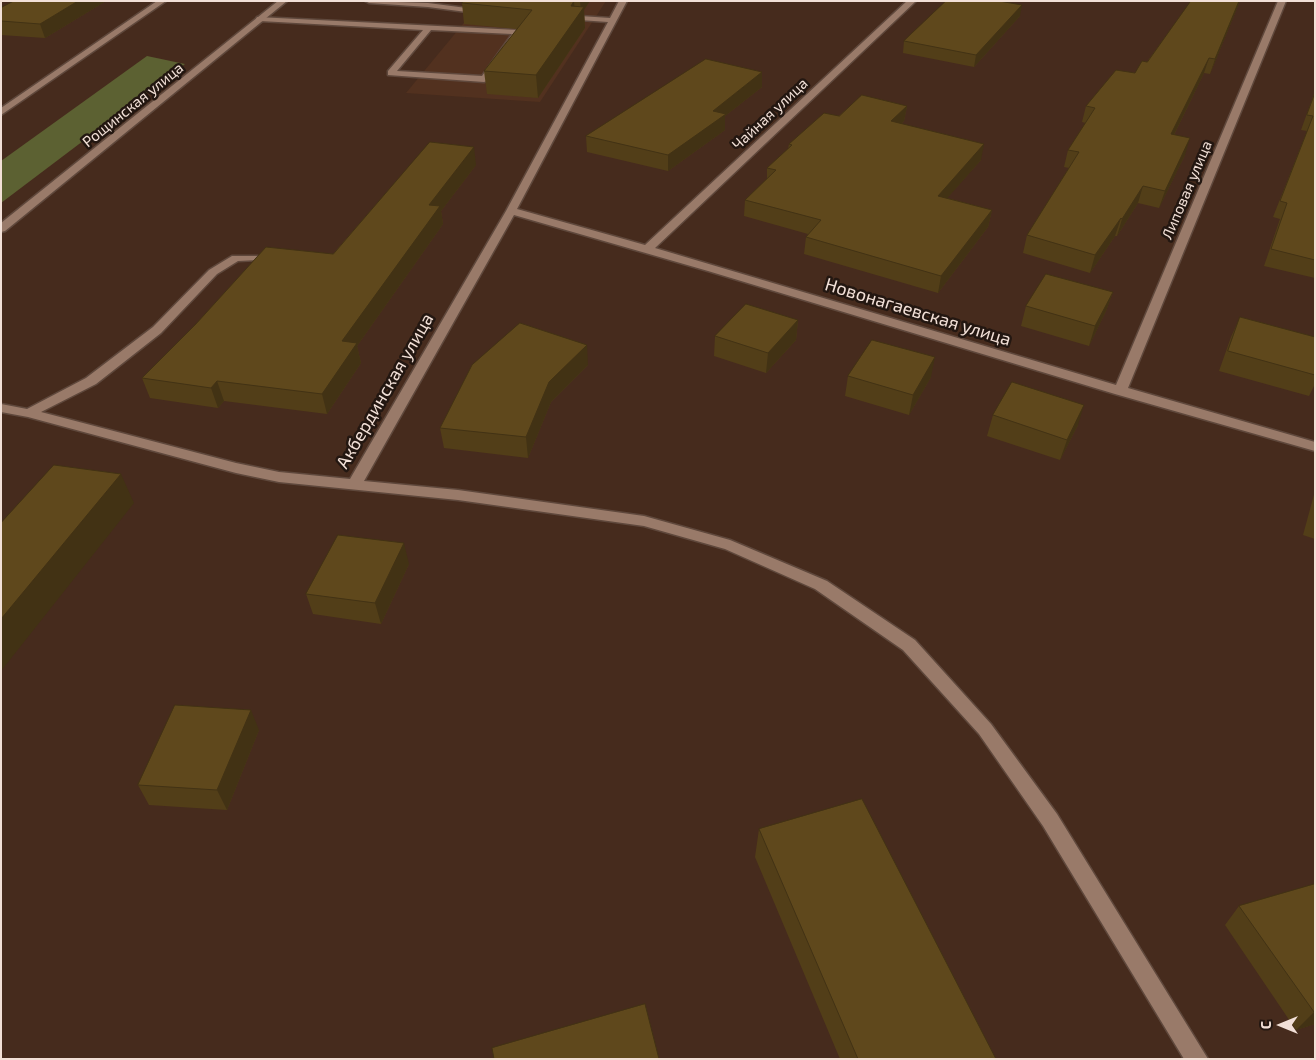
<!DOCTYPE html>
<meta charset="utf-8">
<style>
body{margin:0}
#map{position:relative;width:1316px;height:1060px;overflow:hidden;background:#462b1d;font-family:"Exo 2",sans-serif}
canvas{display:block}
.frame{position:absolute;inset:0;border:2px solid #f2e0d7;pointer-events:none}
.north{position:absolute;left:1256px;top:1000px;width:50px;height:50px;-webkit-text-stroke:4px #231711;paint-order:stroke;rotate:270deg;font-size:14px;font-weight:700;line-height:20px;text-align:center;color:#f2e0d7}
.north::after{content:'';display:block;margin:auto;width:18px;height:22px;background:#f2e0d7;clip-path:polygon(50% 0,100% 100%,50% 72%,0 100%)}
</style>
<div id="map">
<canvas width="1316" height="1060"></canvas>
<div class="frame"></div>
<div class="north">С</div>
</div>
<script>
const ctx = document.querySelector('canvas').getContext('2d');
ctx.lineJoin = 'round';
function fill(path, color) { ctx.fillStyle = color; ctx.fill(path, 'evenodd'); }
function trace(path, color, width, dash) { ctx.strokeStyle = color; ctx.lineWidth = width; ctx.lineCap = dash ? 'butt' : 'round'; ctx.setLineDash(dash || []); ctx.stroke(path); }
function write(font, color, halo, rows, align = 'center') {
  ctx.font = font + ' "Exo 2",sans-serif'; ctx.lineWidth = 5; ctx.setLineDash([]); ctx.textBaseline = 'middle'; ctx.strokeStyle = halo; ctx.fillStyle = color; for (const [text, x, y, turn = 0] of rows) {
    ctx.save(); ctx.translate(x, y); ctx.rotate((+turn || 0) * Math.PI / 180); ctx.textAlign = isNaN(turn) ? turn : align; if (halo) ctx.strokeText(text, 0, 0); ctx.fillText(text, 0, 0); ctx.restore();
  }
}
fill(new Path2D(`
 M 482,1 L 606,1 L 540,102 L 406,93 Z`), '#52311f');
fill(new Path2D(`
 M 147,56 L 185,64 L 1,203 L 1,161 Z`), '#5c6132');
const lane = new Path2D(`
 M 257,17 L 518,30 L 522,32 L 487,81 L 484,82 L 388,75 L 388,71 L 423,30 L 260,21 L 256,19 ZM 431,30 L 512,34 L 482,76 L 397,71 Z`);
const street = new Path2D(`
 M 157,1 L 166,1 L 1,115 L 1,108 Z
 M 365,1 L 428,3 L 482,10 L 486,12 L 482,14 L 428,7 L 369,3 Z
 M 619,1 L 627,1 L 517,209 L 645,245 L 907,1 L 916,1 L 655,248 L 1116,385 L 1278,1 L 1286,1 L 1128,388 L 1315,442 L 1315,451 L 1115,394 L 708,271 L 514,215 L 364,481 L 458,490 L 644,516 L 730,540 L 827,581 L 915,640 L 991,724 L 1057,814 L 1208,1059 L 1184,1059 L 1043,826 L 979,734 L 903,650 L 815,589 L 725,549 L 644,526 L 458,500 L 279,482 L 236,473 L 28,417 L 1,412 L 1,404 L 27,409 L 86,378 L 153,327 L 209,270 L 232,256 L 258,256 L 260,258 L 258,260 L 238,261 L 217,274 L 161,333 L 96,384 L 41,412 L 236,463 L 279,472 L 350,479 L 506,211 L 608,22 L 565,19 L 561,17 L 565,15 L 610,18 Z`);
const secondary = new Path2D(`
 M 278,1 L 287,1 L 5,231 L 1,232 L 1,223 Z`);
trace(lane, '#5f483c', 3);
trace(street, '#5f483c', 3);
trace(secondary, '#5f483c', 3);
fill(lane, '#997a69');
fill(street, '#997a69');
fill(secondary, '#997a69');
fill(new Path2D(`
 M 10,1 L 106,1 L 45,38 L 1,35 L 1,8 L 10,3 Z
 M 590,1 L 584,10 L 585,28 L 538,98 L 487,94 L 484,71 L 517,29 L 464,24 L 462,3 Z
 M 1240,1 L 1210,74 L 1204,73 L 1174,135 L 1185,155 L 1159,208 L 1138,203 L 1117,236 L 1115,236 L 1090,273 L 1023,253 L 1027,235 L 1069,168 L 1064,167 L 1068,150 L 1086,123 L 1082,122 L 1086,106 L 1135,73 L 1147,62 Z
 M 1020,16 L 974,67 L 903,53 L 904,41 Z
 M 762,72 L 762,87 L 725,116 L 725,130 L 668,171 L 587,152 L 586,136 Z
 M 1315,91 L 1315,278 L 1264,266 L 1280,219 L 1273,217 L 1307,131 L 1301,130 Z
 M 907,106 L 904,121 L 901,124 L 981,160 L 947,198 L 992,210 L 988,227 L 938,293 L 804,254 L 806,237 L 808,234 L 744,216 L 745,200 L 767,179 L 767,168 L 788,149 L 789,144 L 839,116 Z
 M 476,165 L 441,211 L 443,224 L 357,346 L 361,363 L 327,414 L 224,401 L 218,408 L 150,398 L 142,378 L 333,254 Z
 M 1113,292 L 1106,311 L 1089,346 L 1021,326 L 1026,306 Z
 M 1240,317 L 1315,337 L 1315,384 L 1309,396 L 1219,371 L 1231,337 Z
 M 798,320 L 796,340 L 766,373 L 714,356 L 715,336 Z
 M 588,365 L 551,402 L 528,458 L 444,448 L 440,428 Z
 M 848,376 L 931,377 L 909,415 L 845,396 Z
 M 993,415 L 1078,425 L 1060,460 L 987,436 Z
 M 1315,491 L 1315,539 L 1303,535 Z
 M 409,564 L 381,624 L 313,614 L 306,594 Z
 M 259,730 L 227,810 L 149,805 L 138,785 Z
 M 759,829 L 996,1059 L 840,1059 L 755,857 Z
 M 1315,884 L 1315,1024 L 1296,1030 L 1225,925 L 1239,906 Z`), '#523e18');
fill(new Path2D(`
 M 78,1 L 106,1 L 45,38 L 40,24 Z
 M 574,1 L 575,19 L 581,11 L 580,1 L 590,1 L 584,10 L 585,28 L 538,98 L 536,75 L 571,6 Z
 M 1239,1 L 1240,1 L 1210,74 L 1215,59 Z
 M 1022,5 L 1020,16 L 974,67 L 976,55 Z
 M 1209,58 L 1204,73 L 1166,151 L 1171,134 Z
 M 762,72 L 762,87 L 725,116 L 725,130 L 668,171 L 668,155 L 713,111 Z
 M 907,106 L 904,121 L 888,137 L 891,121 Z
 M 1190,138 L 1185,155 L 1159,208 L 1165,191 Z
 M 984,144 L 981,160 L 935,212 L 938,196 Z
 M 474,147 L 476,165 L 441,211 L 443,224 L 357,346 L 361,363 L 327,414 L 322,394 L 342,341 L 429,205 Z
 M 1143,186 L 1138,203 L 1117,236 L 1122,219 Z
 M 992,210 L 988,227 L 938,293 L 941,276 Z
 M 1121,218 L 1115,236 L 1090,273 L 1095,255 Z
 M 1113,292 L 1106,311 L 1089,346 L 1095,326 Z
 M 798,320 L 796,340 L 766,373 L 768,353 Z
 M 587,345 L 588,365 L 551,402 L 528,458 L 526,437 L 549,382 Z
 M 935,357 L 931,377 L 909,415 L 913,395 Z
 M 217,381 L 224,401 L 218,408 L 211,388 Z
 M 1084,405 L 1078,425 L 1060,460 L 1067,440 Z
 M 121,474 L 134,503 L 1,671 L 1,619 Z
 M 404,543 L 409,564 L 381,624 L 375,603 Z
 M 251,710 L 259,730 L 227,810 L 217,790 Z
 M 1314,1012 L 1315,1012 L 1315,1024 L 1296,1030 Z`), '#423214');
const building = new Path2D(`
 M 14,1 L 78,1 L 40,24 L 1,21 L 1,8 Z
 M 464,1 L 574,1 L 571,6 L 584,7 L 536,75 L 484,71 L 532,10 L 462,3 Z
 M 946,1 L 999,1 L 1022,5 L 976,55 L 904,41 Z
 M 1191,1 L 1239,1 L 1215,59 L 1209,58 L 1171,134 L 1190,138 L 1165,191 L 1143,186 L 1122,219 L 1121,218 L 1095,255 L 1027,235 L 1079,152 L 1068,150 L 1095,108 L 1086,106 L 1116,70 L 1135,73 L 1142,61 L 1147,62 Z
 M 706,59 L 762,72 L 713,111 L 726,114 L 668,155 L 586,136 Z
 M 1315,93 L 1315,260 L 1271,249 L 1287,203 L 1280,201 L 1313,116 L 1307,115 Z
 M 862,95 L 907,106 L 891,121 L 984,144 L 938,196 L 992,210 L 941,276 L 806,237 L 821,220 L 745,200 L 776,170 L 767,168 L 792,145 L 789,144 L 824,113 L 839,116 Z
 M 430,142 L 474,147 L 429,205 L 440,206 L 342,341 L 357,343 L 322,394 L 217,381 L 211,388 L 142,378 L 195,325 L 266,247 L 333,254 Z
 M 1046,274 L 1113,292 L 1095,326 L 1026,306 Z
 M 746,304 L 798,320 L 768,353 L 715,336 Z
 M 1240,317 L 1315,337 L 1315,375 L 1228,351 Z
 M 520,323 L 587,345 L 549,382 L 526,437 L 440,428 L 472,365 Z
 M 872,340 L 935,357 L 913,395 L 848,376 Z
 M 1012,382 L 1084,405 L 1067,440 L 993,415 Z
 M 54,465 L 121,474 L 1,619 L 1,523 Z
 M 338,535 L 404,543 L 375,603 L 306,594 Z
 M 175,705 L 251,710 L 217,790 L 138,785 Z
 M 862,799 L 996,1059 L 858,1059 L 759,829 Z
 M 1315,884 L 1315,1012 L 1314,1012 L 1239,906 Z
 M 645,1004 L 659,1059 L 494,1059 L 492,1048 Z`);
fill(building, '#5f481c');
trace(building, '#423214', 1);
write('15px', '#f2e0d7', '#231711', [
 ["Рощинская улица",133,105,-39],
 ["Чайная улица",770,114,-43],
 ["Липовая улица",1187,190,-67]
]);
write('18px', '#f2e0d7', '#231711', [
 ["Новонагаевская улица",918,312,17],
 ["Акбердинская улица",385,391,-60]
]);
</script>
